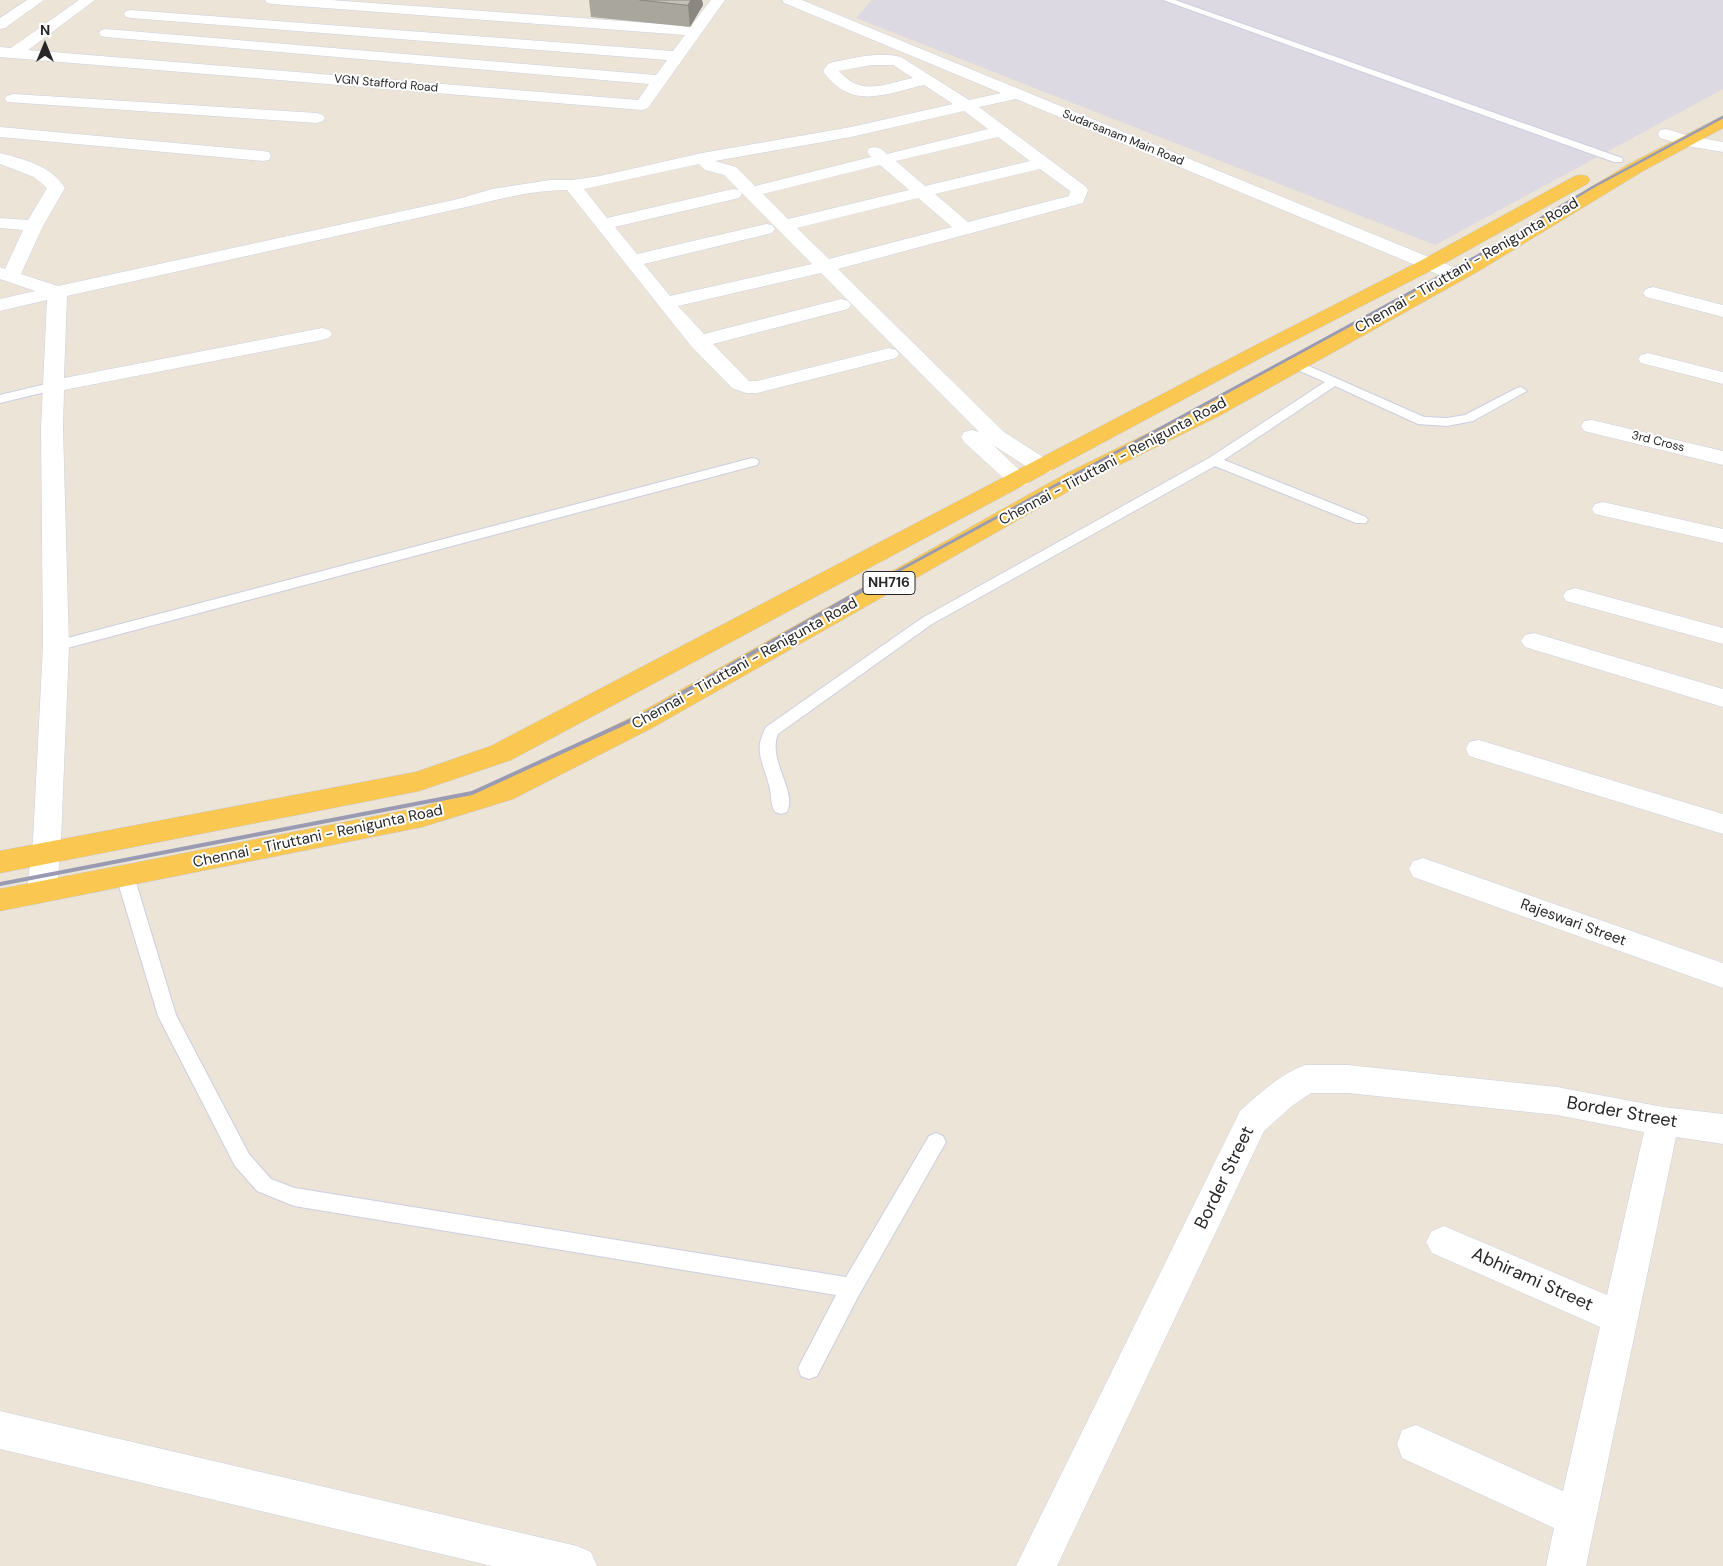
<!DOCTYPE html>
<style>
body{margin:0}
#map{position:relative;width:1723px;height:1566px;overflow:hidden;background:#ebe4d7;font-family:"DM Sans",sans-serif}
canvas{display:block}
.north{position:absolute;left:20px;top:20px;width:50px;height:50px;-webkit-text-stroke:4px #fff;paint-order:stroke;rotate:0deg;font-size:14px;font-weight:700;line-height:20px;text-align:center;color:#272727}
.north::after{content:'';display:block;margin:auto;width:18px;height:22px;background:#272727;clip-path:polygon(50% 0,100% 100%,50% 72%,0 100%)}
</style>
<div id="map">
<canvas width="1723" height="1566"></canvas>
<div class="north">N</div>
</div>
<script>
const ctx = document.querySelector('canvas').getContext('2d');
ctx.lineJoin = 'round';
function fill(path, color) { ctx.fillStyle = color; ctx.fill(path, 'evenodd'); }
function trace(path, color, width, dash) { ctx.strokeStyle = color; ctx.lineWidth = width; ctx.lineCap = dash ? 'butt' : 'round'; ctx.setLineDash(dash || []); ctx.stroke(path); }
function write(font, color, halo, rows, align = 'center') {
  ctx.font = font + ' "DM Sans",sans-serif'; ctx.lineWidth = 4; ctx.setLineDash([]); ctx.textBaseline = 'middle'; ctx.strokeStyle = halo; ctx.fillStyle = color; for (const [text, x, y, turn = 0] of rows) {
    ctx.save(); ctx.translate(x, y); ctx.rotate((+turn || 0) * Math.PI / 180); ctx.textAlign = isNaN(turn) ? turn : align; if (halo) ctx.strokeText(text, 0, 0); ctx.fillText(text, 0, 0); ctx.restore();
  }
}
fill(new Path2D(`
 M 872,0 L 1723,0 L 1723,89 L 1435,245 L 856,18 Z`), '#dcd9e2');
const service = new Path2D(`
 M 1163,0 L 1175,0 L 1622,158 L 1623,160 L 1622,162 L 1614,162 Z
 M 1295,360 L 1424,417 L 1447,418 L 1465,415 L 1517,388 L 1521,387 L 1527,391 L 1473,421 L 1447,426 L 1418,424 L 1335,386 L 1224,460 L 1366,517 L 1368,520 L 1366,523 L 1356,523 L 1215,466 L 932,624 L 778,734 C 767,760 798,792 787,812 L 781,814 L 775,812 C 770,804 772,794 769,785 C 763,761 753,751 766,727 L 922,618 L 1209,458 L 1325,382 L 1291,367 L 1289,364 L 1291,361 Z
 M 54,382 L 60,386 L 58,389 L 0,403 L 0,395 Z
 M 752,458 L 757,459 L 759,462 L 757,465 L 56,651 L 51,649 L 49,646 L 51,643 L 56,641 Z
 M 125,869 L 131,871 L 134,876 L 176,1015 L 249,1154 L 271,1179 L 295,1188 L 846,1277 L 929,1136 L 936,1133 L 943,1136 L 946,1142 L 859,1295 L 817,1376 L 809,1379 L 801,1376 L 798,1368 L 836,1295 L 294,1206 L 257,1191 L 235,1166 L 158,1016 L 116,876 L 119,871 Z`);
const minor = new Path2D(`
 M 27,0 L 44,0 L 5,28 L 0,29 L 0,18 Z
 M 79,0 L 95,0 L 28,50 L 638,100 L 649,84 L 106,37 L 101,36 L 99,33 L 101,30 L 106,29 L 656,75 L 667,60 L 131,18 L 126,17 L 124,14 L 126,11 L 131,10 L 673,51 L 685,35 L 272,4 L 267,3 L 265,0 L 331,0 L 691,26 L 711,0 L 725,0 L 648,108 L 642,110 L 0,57 L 0,47 L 11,48 Z
 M 782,0 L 802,0 L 1463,271 L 1465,275 L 1463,279 L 1456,281 L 1449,279 L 1016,99 L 979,107 L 1085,186 L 1088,190 L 1083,203 L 838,269 L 1004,432 L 1051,462 L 1054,467 L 1051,472 L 1043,474 L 1035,472 L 993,445 L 1030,480 L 1027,485 L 1019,487 L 1011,485 L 964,442 L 961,437 L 964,432 L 972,430 L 979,432 L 821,273 L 678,306 L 704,334 L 841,299 L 848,301 L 851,305 L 848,309 L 713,344 L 749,381 L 757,381 L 889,348 L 896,350 L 899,354 L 896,358 L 757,393 L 746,393 L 732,388 L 691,346 L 567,190 C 531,190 497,200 462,208 L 67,296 L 64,378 L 322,328 L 329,330 L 332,334 L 329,338 L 322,340 L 64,390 L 63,428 L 69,646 L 61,840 L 57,890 L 52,898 L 42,901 L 32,898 L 27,890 L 33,840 L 43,646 L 41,428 L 47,300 L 0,311 L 0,299 L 35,291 L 0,279 L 0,267 L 5,269 L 23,230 L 0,228 L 0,218 L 28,220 L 47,188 L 34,177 L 0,164 L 0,153 C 23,159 52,166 65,188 L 43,226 L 21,274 L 58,286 L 458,199 L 492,189 L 550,180 L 572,180 L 600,176 L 702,153 L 851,127 L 953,104 L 924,85 C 885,94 851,111 823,71 L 828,64 L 833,62 C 855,58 879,51 901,57 L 969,100 L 1001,93 L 784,3 ZM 872,65 L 893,65 L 913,78 C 883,84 862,97 839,71 ZM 964,111 L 988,129 L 887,154 C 881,148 877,146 869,148 L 867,152 L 871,157 L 755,186 L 736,167 L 715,161 L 851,137 ZM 998,137 L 1030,161 L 925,186 L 896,161 ZM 699,164 L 705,170 L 724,175 L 812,264 L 670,296 L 644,264 L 772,233 L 775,229 L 772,225 L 766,224 L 637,254 L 615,227 L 739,198 L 742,194 L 739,190 L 733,189 L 607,218 L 584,189 ZM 880,165 L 909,190 L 788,219 L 763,194 ZM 1040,169 L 1070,191 L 1069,196 L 968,222 L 935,194 ZM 918,198 L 952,227 L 829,259 L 797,228 Z
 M 13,94 L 317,113 L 323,115 L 325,118 L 323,121 L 317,123 L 7,102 L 5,99 L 7,96 Z
 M 0,127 L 263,151 L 269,152 L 271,156 L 269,160 L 263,161 L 0,137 Z
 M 1653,287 L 1723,305 L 1723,317 L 1646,297 L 1643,293 L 1646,289 Z
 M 1648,353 L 1723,372 L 1723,384 L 1641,363 L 1638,359 L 1641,355 Z
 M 1592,420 L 1723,451 L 1723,465 L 1584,431 L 1581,426 L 1584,421 Z
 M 1603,502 L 1723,529 L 1723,543 L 1595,514 L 1592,509 L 1595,504 Z
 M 1575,588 L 1723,628 L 1723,644 L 1566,601 L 1563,596 L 1566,591 Z
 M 1534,633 L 1723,689 L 1723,707 L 1525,647 L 1521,641 L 1525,635 Z
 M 1479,740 L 1723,814 L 1723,834 L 1469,756 L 1466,749 L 1469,742 Z
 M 1423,858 L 1723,963 L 1723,988 L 1413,877 L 1409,869 L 1413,861 Z
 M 1305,1065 L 1348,1065 L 1557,1087 L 1663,1107 L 1723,1114 L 1723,1144 L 1676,1137 L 1586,1566 L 1546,1566 L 1554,1528 L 1402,1458 L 1397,1444 L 1402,1430 L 1416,1425 L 1563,1491 L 1600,1327 L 1432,1253 L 1426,1242 L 1432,1231 L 1444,1226 L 1607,1295 L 1644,1132 L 1557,1115 L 1348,1093 L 1311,1093 L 1292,1106 L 1264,1131 L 1057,1566 L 1016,1566 L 1240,1111 C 1260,1093 1280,1074 1305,1065 Z`);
const tertiary = new Path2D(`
 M 1666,129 L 1690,136 L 1723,142 L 1723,152 L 1687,146 L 1660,138 L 1658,134 L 1660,130 Z
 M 0,1411 L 577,1546 L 591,1552 L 597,1566 L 492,1566 L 0,1449 Z`);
const trunk = new Path2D(`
 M 1723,116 L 1723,128 L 1643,171 L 1477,272 L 1219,416 L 1083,483 L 652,728 L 513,799 L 422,827 L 0,911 L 0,889 L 422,807 L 493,785 L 634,716 L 1067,473 L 1203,406 L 1463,264 L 1631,163 Z
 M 1581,175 L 1587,176 L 1590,180 L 1587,184 L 1436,268 L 1270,353 L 511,760 L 419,791 L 0,873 L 0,851 L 416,772 L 491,746 L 1256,345 L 1422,260 L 1575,176 Z`);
trace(service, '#cccee1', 2);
trace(minor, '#cccee1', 1);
trace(tertiary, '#cccee1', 1);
trace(trunk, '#c7c7c7', 1);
fill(service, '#fff');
fill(minor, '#fff');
fill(tertiary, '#fff');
fill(trunk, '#fac850');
trace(new Path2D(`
 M 1479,255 L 1593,187 L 1723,117`), '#9a9bb2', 2.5);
trace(new Path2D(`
 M 872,585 L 1481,254`), '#9a9bb2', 3);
trace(new Path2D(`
 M 0,884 L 472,793 L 647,713 L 875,583`), '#9a9bb2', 4);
fill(new Path2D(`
 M 589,0 L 702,0 L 703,5 L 690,27 L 591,17 Z`), '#a9a69d');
fill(new Path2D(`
 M 691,0 L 702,0 L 703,5 L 690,27 L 688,5 Z`), '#8a8780');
const building = new Path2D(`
 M 640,0 L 691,0 L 688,5 Z`);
fill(building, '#c5c1b7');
trace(building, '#8a8780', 1);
write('12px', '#272727', '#fff', [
 ["VGN Stafford Road",386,84,5],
 ["Sudarsanam Main Road",1123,138,22],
 ["3rd Cross",1658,442,14]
]);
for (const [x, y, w] of [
 [889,583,52]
]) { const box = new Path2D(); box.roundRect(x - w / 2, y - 11.5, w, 23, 4); ctx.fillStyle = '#fff'; ctx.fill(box); trace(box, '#272727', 1); }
write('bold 14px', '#272727', null, [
 ["NH716",889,583]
]);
write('15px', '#272727', '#fff', [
 ["Chennai - Tiruttani - Renigunta Road",1467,266,-30],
 ["Chennai - Tiruttani - Renigunta Road",1113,462,-28],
 ["Chennai - Tiruttani - Renigunta Road",745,664,-29],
 ["Chennai - Tiruttani - Renigunta Road",318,837,-12],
 ["Rajeswari Street",1573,923,20]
]);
write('18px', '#272727', '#fff', [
 ["Border Street",1622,1113,10],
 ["Border Street",1225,1178,-64],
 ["Abhirami Street",1532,1280,24]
]);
</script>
